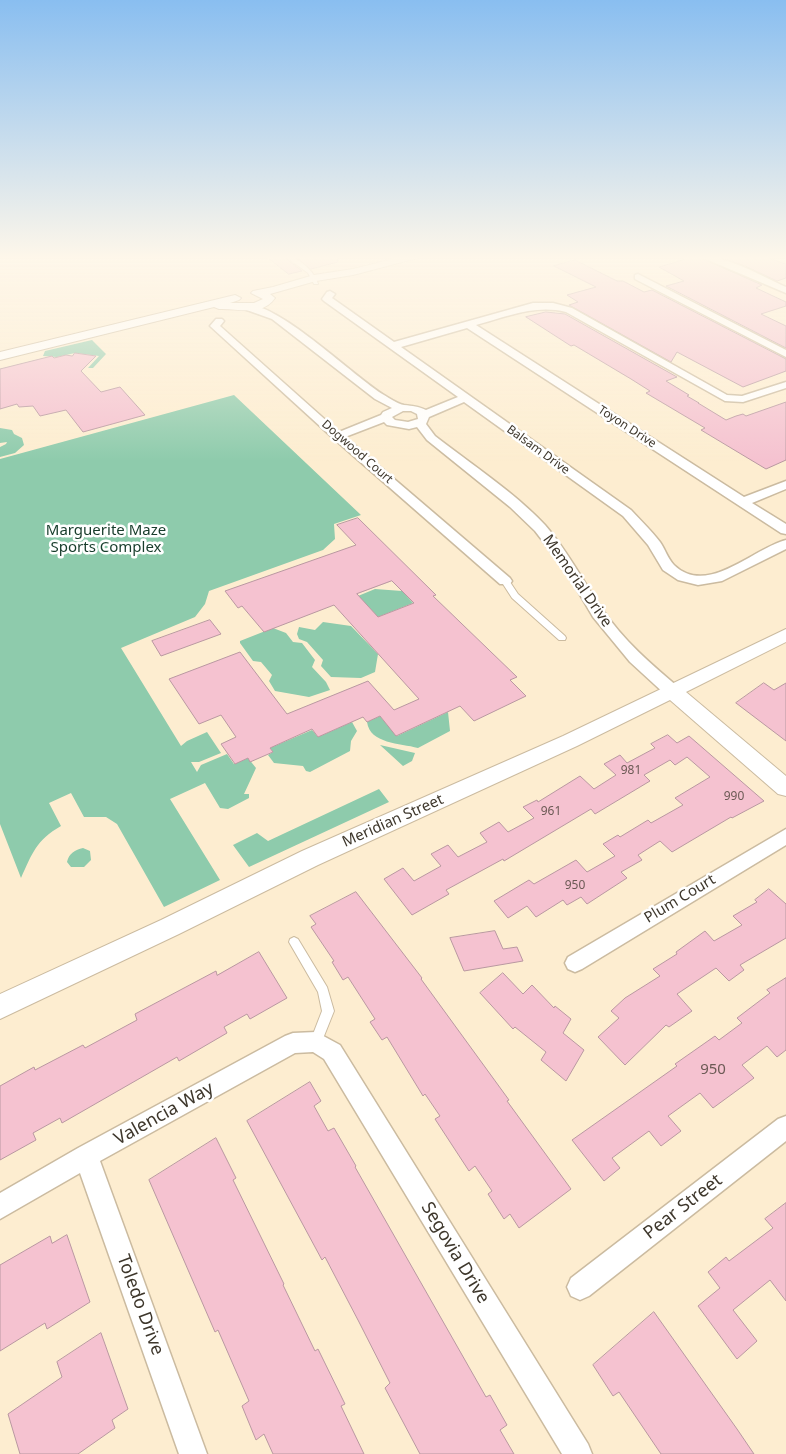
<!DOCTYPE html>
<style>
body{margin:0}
canvas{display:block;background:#fdedd0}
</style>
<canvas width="786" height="1454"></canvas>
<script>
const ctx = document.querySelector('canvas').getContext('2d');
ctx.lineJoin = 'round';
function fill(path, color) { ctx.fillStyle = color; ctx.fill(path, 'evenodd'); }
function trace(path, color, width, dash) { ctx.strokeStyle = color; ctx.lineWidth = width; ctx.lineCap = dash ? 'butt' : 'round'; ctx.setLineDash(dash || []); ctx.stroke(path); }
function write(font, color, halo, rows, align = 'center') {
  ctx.font = font + ' "Noto Sans",sans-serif'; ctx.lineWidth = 5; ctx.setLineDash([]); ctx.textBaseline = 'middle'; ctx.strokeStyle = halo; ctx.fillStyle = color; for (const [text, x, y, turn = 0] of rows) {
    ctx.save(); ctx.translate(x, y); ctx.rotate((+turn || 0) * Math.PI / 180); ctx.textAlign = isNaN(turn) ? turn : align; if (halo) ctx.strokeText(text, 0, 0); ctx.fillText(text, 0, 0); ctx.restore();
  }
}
fill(new Path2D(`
 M 92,340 L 106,354 L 93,368 L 88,368 L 99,356 L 75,353 L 57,357 L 43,356 L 45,351 Z
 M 234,395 L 361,515 L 334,524 L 335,539 L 323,550 L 209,591 L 205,604 L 195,617 L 121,648 L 181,746 L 187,741 L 207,732 L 221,753 L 199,762 L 191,762 L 197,772 L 201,765 L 227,754 L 234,764 L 248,758 L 256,768 L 244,794 L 249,794 L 249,798 L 228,809 L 220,808 L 205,783 L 170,799 L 220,880 L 164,907 L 117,824 L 106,817 L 84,817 L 71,793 L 49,803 L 61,826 C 36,840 32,854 21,878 L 0,824 L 0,459 Z
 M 0,428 L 12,430 L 14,434 L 22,438 L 24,445 L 15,453 L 0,457 L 0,447 L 6,444 L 7,442 L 0,443 Z
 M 375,589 L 402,591 L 413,603 L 378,617 L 358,596 Z
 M 323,622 L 351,626 L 378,654 L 375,672 L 361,678 L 331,677 L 321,666 L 323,660 L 307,642 L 299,639 L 297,634 L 299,627 L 315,630 Z
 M 273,628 L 286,633 L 293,642 L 302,643 L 315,660 L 312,667 L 326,682 L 330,690 L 309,697 L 275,691 L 269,681 L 272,675 L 261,662 L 253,661 L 240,643 L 240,641 Z
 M 448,712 L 450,731 L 418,748 C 400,743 370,744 367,722 L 380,716 L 397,736 Z
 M 352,722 L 357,731 L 351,741 L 350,751 L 310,772 L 306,771 L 303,766 L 274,763 L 268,755 L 273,752 L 270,748 L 312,730 L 318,737 Z
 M 380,745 L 415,753 L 412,761 L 403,766 Z
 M 379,789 L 389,802 L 249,867 L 233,845 L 257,833 L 268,841 Z
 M 83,848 L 90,851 L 91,860 L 84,867 L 71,867 L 67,862 C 69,853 75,850 83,848 Z`), '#8ecbac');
const building = new Path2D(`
 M 267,257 L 284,257 L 302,271 L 289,274 Z
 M 296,257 L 337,257 L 338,262 L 311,269 Z
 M 684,257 L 699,257 L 762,285 L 756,288 L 786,302 L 786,306 L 761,314 L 786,326 L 786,348 L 666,286 L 684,281 L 659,267 L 683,260 Z
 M 720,257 L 765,257 L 786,264 L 786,278 L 777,281 L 745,266 Z
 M 575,260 L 617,281 L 623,281 L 644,292 L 652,290 L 786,359 L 786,371 L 743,387 L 677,352 L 671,362 L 569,305 L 578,302 L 567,295 L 596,287 L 554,266 Z
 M 546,312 L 565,314 L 677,377 L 666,381 L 689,395 L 687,396 L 699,403 L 698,403 L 726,420 L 736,416 L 743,414 L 746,416 L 786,402 L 786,460 L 766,469 L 701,430 L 705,428 L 646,393 L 650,391 L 631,379 L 574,345 L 571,346 L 526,317 Z
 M 75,353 L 96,356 L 81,371 L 101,392 L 120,387 L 145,415 L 83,432 L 66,410 L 40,416 L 33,406 L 19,407 L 17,404 L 0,409 L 0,369 L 52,356 L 54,358 L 66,355 L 72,356 Z
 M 358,518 L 436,595 L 433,596 L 517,677 L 510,680 L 526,696 L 474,721 L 460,706 L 396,736 L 380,716 L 367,722 L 363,717 L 318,737 L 312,729 L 270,748 L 273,752 L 250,762 L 248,758 L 235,764 L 221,744 L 236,737 L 221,715 L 199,724 L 169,679 L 240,652 L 287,714 L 368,681 L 394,710 L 419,699 L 334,605 L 264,632 L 242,606 L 238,608 L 225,591 L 356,545 L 337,525 ZM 392,581 L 414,603 L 378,617 L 357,594 Z
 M 210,620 L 221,634 L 161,656 L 152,641 Z
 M 764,683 L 774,690 L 786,683 L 786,741 L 736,703 Z
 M 668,735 L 677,743 L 689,736 L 764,801 L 732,818 L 731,817 L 672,852 L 660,841 L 638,855 L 642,860 L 621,872 L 627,878 L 587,904 L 581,897 L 567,905 L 563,900 L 536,917 L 527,906 L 508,918 L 494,901 L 529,880 L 534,884 L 576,860 L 587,872 L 615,856 L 603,844 L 618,835 L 620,837 L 648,820 L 651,823 L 683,805 L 675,798 L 710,777 L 687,757 L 675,765 L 670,760 L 644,775 L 650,781 L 595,814 L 591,809 L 504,861 L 503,859 L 446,890 L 449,894 L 412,915 L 384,879 L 403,868 L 414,881 L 441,866 L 431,854 L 448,845 L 458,857 L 487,842 L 480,833 L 499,822 L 508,832 L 534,818 L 523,807 L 537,800 L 538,802 L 580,776 L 594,789 L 616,775 L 604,764 L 620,755 L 627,763 L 655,748 L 651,744 Z
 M 769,889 L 786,904 L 786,938 L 740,965 L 744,970 L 729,981 L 716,968 L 677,994 L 692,1011 L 669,1027 L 666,1025 L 625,1065 L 598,1037 L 619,1018 L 611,1011 L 625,998 L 660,976 L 653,969 L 677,954 L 676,952 L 705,931 L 714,941 L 742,925 L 733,916 L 757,902 L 755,900 Z
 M 356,892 L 422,978 L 421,979 L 509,1100 L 507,1101 L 571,1189 L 519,1228 L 510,1214 L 504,1219 L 488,1194 L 492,1191 L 475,1166 L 469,1171 L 435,1119 L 440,1116 L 425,1094 L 423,1096 L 387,1037 L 382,1040 L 370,1022 L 375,1019 L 348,977 L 343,980 L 332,962 L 334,961 L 311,927 L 316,924 L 310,916 Z
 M 495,931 L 503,949 L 517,947 L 523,961 L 464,971 L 450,938 Z
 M 259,952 L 287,998 L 250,1019 L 247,1014 L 224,1027 L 227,1033 L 179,1061 L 177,1057 L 62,1123 L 60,1118 L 33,1133 L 36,1140 L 0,1160 L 0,1086 L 34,1067 L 35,1070 L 83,1045 L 85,1048 L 137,1020 L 135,1014 L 216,971 L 217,975 Z
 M 503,973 L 523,994 L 532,985 L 554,1008 L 555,1006 L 571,1019 L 563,1033 L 584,1050 L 566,1081 L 541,1060 L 546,1052 L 515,1027 L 513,1029 L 480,993 Z
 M 786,978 L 786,1050 L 777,1057 L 767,1046 L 742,1065 L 754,1078 L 713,1108 L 700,1093 L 668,1116 L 681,1131 L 661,1146 L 649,1131 L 612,1158 L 620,1168 L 604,1181 L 572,1140 L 677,1066 L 675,1064 L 715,1036 L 719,1040 L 742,1023 L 737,1018 L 770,993 L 767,990 Z
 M 310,1082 L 321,1101 L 314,1106 L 328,1131 L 334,1128 L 356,1166 L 355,1167 L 486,1397 L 490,1395 L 507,1425 L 500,1430 L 514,1454 L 420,1454 L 385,1388 L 390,1383 L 359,1322 L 325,1257 L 322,1260 L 247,1121 Z
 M 216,1138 L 236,1178 L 233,1180 L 284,1284 L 283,1285 L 315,1351 L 318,1349 L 345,1404 L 341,1406 L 364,1454 L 273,1454 L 264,1434 L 256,1440 L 242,1406 L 249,1401 L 218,1330 L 215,1332 L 149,1180 Z
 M 786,1203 L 786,1301 L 770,1280 L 733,1310 L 757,1341 L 737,1359 L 698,1306 L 720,1288 L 708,1272 L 726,1257 L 729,1261 L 773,1228 L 765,1219 Z
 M 67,1235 L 90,1302 L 47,1329 L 45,1323 L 0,1351 L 0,1265 L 50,1236 L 52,1243 Z
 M 654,1312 L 737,1429 L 754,1454 L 661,1454 L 619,1392 L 613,1396 L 593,1365 Z
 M 101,1333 L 128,1409 L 112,1420 L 115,1428 L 78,1454 L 20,1454 L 8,1414 L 62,1377 L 57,1362 Z`);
fill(building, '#f5c2d0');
trace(building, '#b998a1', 1);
const service = new Path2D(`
 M 286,257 C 299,257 315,272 318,284 L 314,284 L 308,273 Z
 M 502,579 L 508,579 L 518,594 L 565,636 L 566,638 L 565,640 L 559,640 L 512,598 L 501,581 Z
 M 294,937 L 298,939 L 327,987 L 334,1011 L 320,1046 L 316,1048 L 312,1046 L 310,1042 L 322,1011 L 318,992 L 289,942 L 290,939 Z`);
const minor = new Path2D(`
 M 701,257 C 731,257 759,275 786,287 L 786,293 Z
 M 638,274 L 786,350 L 786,357 L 635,279 L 635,275 Z
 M 330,291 L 335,294 L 332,298 L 394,342 L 533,303 L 553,303 L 572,308 L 727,395 L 742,396 L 786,382 L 786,388 L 743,402 L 725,401 L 566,312 C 535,304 506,317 476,325 L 744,497 L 786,481 L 786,489 L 752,503 L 786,524 L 786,534 L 781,533 L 467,328 L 401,347 L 631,510 C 641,521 652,531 660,542 C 665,549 668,559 674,565 C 707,597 752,549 786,540 L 786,549 L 722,581 L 698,585 L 678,580 L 663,570 L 648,545 L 623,516 L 464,402 L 429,417 L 426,424 L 435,436 C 471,464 514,492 545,525 C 568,551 583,582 603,610 C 623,640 651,664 678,687 L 680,691 L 678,695 L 672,697 L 666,695 L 630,662 L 593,617 L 566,571 L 535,531 L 510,507 L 427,440 L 417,427 L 409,429 L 387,425 L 384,422 L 345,437 L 510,578 L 512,581 L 510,584 L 500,584 L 333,438 L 210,326 L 216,319 L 222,319 L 224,321 L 220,326 L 339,432 L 381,415 L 383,412 L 392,408 L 375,399 L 272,319 L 244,309 L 244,305 C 275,299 354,377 384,395 C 389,398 398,404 404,405 C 413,406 418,406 426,410 L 458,397 L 324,301 L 322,299 L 327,292 ZM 403,411 L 411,411 L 417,414 L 418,419 L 408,422 L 395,420 L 392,417 Z
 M 786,829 L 786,845 L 582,969 L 575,972 L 568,969 L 565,963 L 568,957 Z
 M 316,1032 L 340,1045 L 588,1444 L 592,1454 L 562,1454 L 324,1059 L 313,1052 L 295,1053 L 100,1161 L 207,1454 L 179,1454 L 80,1173 L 0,1219 L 0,1193 L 78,1148 L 285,1036 L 293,1033 Z
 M 786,1116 L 786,1141 L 589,1296 L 580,1300 L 571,1296 L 567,1287 L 571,1278 L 778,1119 Z`);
const tertiary = new Path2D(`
 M 401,257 L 421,257 L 353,275 L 316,281 L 270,294 L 275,298 C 262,317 238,308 219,309 L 214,307 L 0,360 L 0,352 L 235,295 L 241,298 L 239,300 L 230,303 L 254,303 L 263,299 L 251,293 L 253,291 L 273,287 L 314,275 L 353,269 Z
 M 786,629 L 786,642 L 686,692 L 786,776 L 786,796 L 778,794 L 670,700 L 577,746 L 318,865 L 179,934 L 0,1019 L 0,994 L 161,920 L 302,851 L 563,736 Z`);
trace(service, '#cbbba0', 2);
trace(minor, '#cbbba0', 3);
trace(tertiary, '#cbbba0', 2);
fill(service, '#fff');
fill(minor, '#fff');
fill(tertiary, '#fff');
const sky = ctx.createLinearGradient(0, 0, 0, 461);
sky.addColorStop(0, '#89bef0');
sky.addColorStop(0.56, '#fef7ea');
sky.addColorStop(1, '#fef7ea00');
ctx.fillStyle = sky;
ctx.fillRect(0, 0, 786, 461);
write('12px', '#3e372c', '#fff', [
 ["Toyon Drive",627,427,33],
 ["Balsam Drive",538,450,36],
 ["Dogwood Court",357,452,41]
]);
write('12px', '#6c5a55', null, [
 ["981",631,771],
 ["990",734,797],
 ["961",551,812],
 ["950",575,886]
]);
write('15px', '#173c2b', '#fff', [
 ["Marguerite Maze",106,531],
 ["Sports Complex",106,548]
]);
write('15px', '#3e372c', '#fff', [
 ["Memorial Drive",577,581,55],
 ["Meridian Street",393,821,-24],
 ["Plum Court",680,899,-31]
]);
write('15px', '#6c5a55', null, [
 ["950",713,1070]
]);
write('18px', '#3e372c', '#fff', [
 ["Valencia Way",164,1114,-29],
 ["Pear Street",683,1207,-38],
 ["Segovia Drive",455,1253,59],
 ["Toledo Drive",140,1305,70]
]);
</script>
